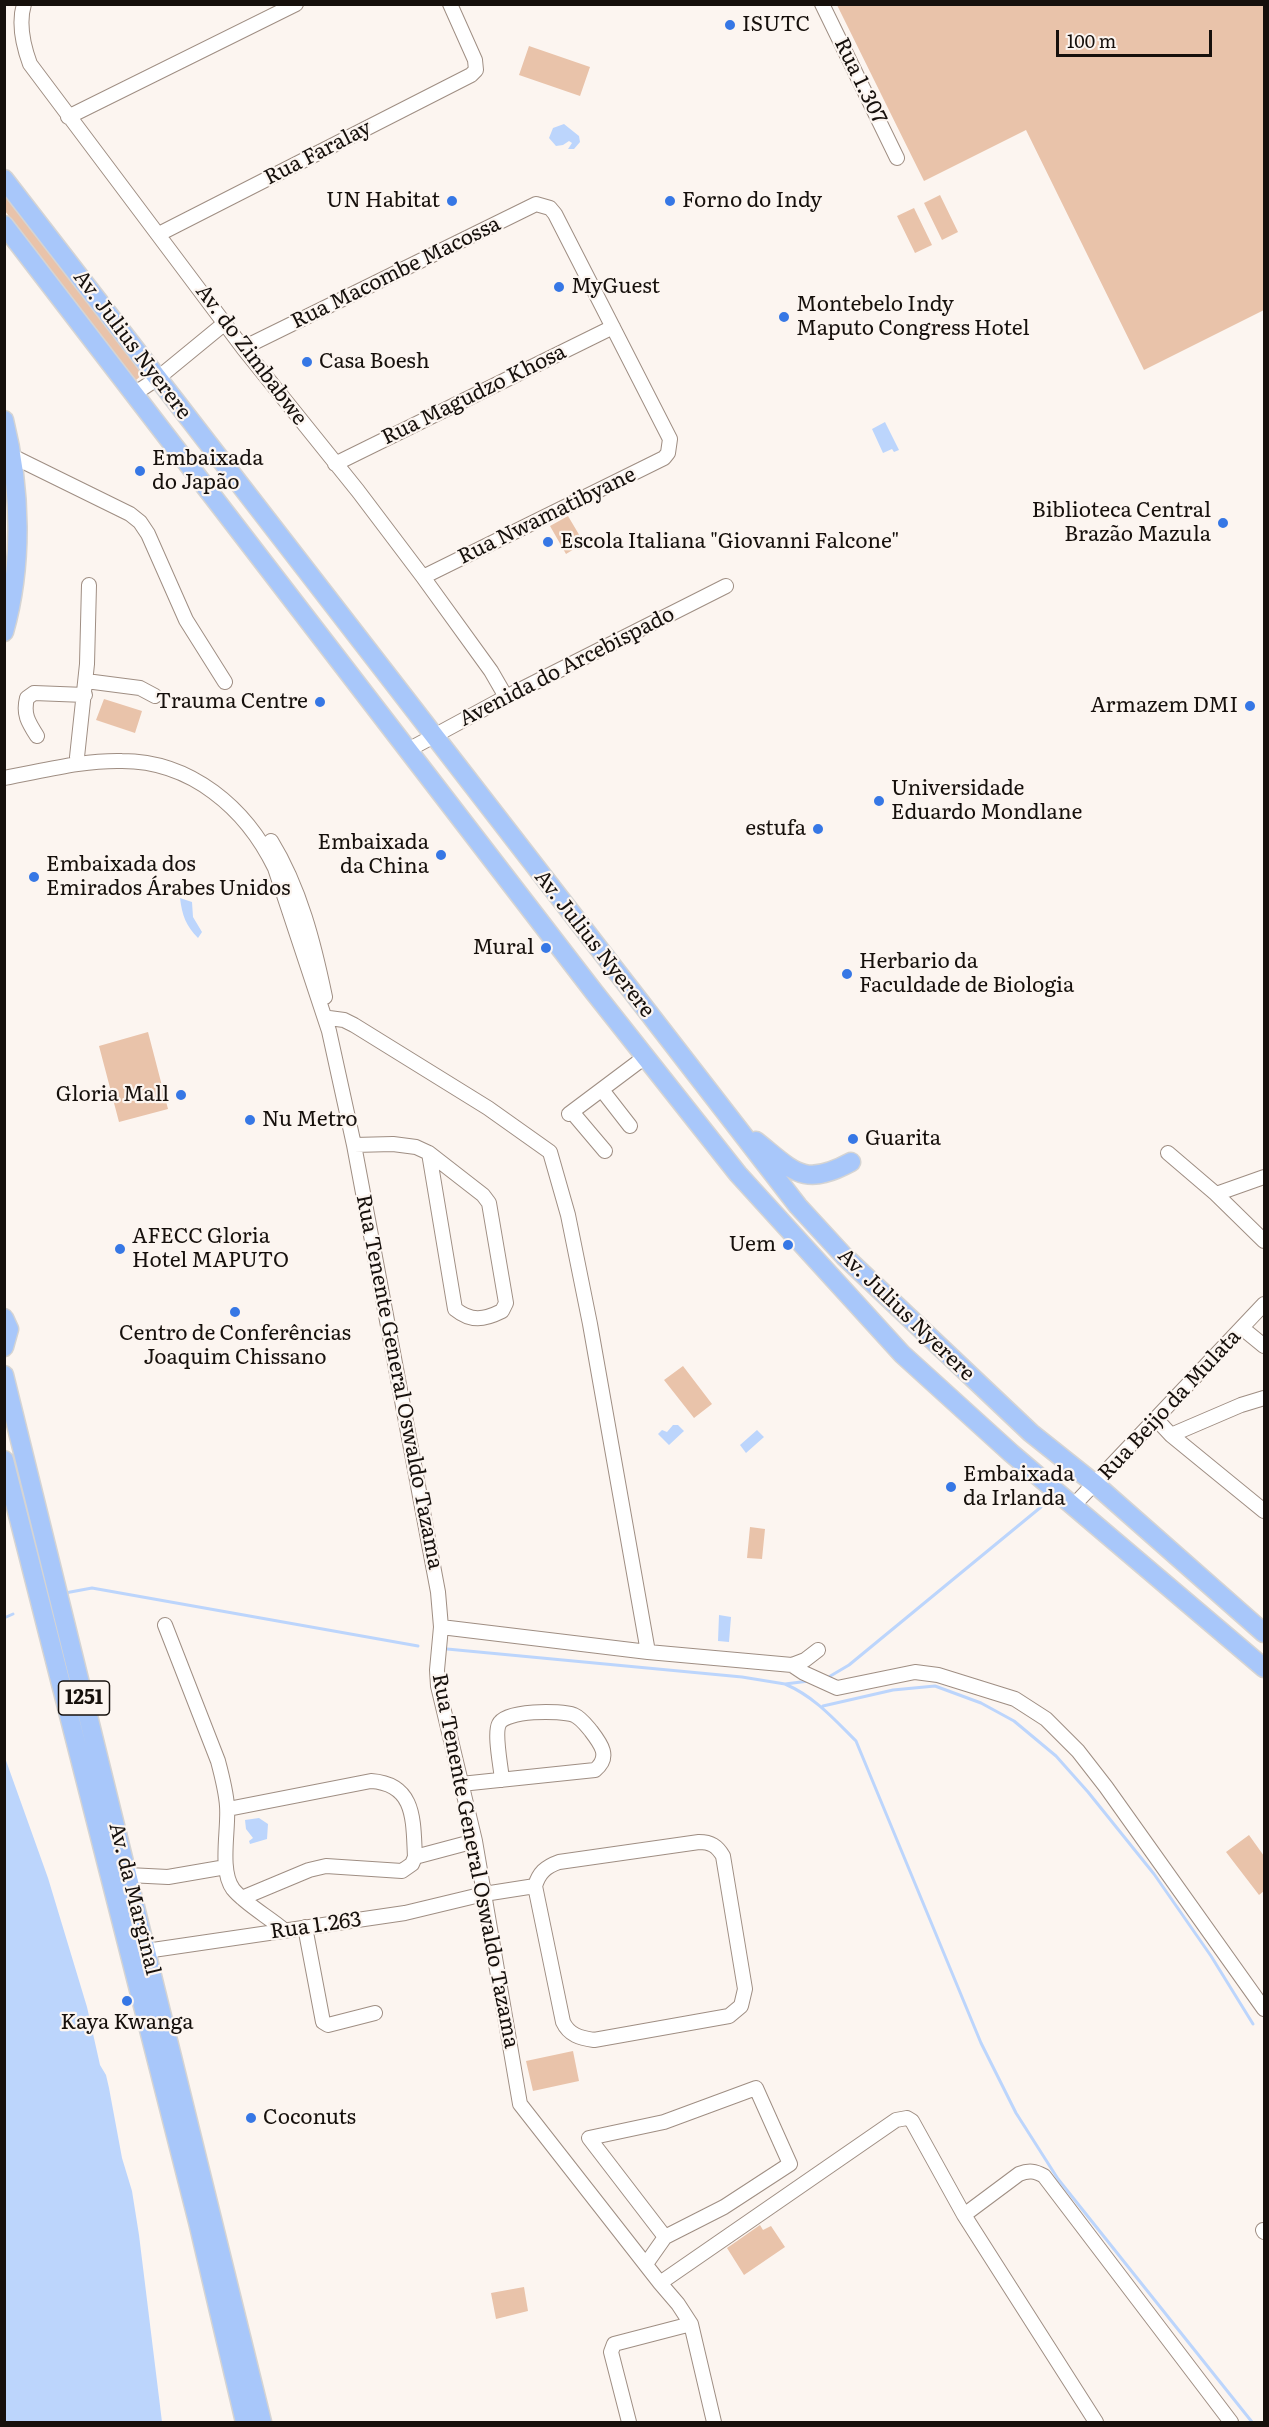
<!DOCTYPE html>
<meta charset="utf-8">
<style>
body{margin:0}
#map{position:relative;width:1269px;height:2427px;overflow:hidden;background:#fcf5f0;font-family:Literata,serif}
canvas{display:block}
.frame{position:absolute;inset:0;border:6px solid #16100c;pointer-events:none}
.scale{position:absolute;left:1056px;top:30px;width:156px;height:27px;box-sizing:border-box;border:3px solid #16100c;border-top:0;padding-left:8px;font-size:18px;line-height:21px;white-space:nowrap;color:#16100c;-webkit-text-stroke:4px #fcf5f0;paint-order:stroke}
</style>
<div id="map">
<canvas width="1269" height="2427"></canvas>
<div class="frame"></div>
<div class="scale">100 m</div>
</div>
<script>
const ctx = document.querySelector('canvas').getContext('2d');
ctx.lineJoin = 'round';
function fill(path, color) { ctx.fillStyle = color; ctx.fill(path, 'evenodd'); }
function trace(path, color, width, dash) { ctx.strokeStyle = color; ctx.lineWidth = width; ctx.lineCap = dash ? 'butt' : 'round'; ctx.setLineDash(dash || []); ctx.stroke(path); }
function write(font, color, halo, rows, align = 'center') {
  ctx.font = font + ' Literata,serif'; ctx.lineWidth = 4.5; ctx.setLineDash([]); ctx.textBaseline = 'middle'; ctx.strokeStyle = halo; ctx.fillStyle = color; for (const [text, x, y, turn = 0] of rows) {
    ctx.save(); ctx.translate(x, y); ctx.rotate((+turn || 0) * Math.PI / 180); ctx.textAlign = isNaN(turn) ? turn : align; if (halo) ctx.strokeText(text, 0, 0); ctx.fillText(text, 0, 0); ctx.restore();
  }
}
fill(new Path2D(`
 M 837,5 L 1264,5 L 1264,310 L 1144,370 L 1026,130 L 924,181 Z
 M 529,46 L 590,67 L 580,96 L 519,75 Z
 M 5,190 L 144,369 L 142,375 L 136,380 L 130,377 L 5,211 Z
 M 940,195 L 958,232 L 942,240 L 924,203 Z
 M 914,208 L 932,245 L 915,253 L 897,216 Z
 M 568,516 L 584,543 L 566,554 L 550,526 Z
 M 104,699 L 142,711 L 135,733 L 96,720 Z
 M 148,1032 L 168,1109 L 119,1122 L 99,1046 Z
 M 683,1366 L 712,1404 L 694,1418 L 664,1380 Z
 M 750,1527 L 765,1529 L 762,1559 L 747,1558 Z
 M 1249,1835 L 1264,1856 L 1264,1891 L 1259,1895 L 1226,1852 Z
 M 573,2051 L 579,2081 L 533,2091 L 526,2061 Z
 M 760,2225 L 763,2230 L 771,2226 L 785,2247 L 744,2275 L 727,2248 Z
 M 524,2287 L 528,2311 L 496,2319 L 491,2293 Z`), '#e9c3aa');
fill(new Path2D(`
 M 564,124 L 579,136 L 580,142 L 574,149 L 568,149 L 572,143 L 569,141 L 563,145 L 556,146 L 549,138 L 553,128 Z
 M 885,422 L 899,450 L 894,452 L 892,449 L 883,453 L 872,429 Z
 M 180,898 L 192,902 L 193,917 L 202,932 L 198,938 C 186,926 182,915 180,898 Z
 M 673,1425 L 678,1425 L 684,1431 L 669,1445 L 658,1434 L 662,1430 L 667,1432 Z
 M 757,1430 L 764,1437 L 746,1453 L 740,1445 Z
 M 719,1615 L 731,1617 L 729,1642 L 718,1641 Z
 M 4,1755 L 48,1878 L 87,2007 L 100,2065 L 106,2075 L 109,2088 L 122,2158 L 132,2191 L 139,2235 L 162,2422 L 5,2422 Z
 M 259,1818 L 268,1824 L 267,1839 L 250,1844 L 249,1841 L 253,1838 L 246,1829 L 245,1820 Z`), '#bcd5fc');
trace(new Path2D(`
 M 65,1593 L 92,1588 L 418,1646
 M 4,1618 L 13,1614
 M 447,1649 L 742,1677 L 785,1684 L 809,1681
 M 827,1678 L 849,1665 L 1041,1507
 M 785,1684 C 815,1697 834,1719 856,1741 L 981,2043 L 1016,2113 L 1058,2179 L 1252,2422
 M 823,1706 L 893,1690 L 935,1686 L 981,1703 L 1014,1721 L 1056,1756 L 1088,1792 L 1154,1874 L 1211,1956 L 1253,2024`), '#bcd5fc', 3);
const minor = new Path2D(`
 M 24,4 C 18,24 23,45 30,64 L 243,348 L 358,491 L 423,577 L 491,671 L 506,697
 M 822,4 L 897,158
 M 68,117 L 296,4
 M 159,234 L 471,75 L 476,70 L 475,60 L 450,4
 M 243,348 L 536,204 L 550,208 L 555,214 L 670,439 L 668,453 L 664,458 L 423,577
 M 134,394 L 158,378 L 225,323
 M 12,456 L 130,514 L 140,522 L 148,534 L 186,620 L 225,682
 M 335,464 L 613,327
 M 86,681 L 140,688 L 155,696
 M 37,736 C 28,722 23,714 27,698 L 34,693 L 85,695
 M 408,750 L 506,697 L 726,586
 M 77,757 L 87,664 L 89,585
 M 4,778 C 43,771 83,760 122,761 C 191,761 246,808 275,868 L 329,1031 L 354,1145 L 438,1592 L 441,1627 L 437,1670 L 438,1686 L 475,1841 L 520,2104 L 660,2283 L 678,2304 L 691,2324 L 714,2422
 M 271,841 C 300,888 314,944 325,997
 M 329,1018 L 344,1020 L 354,1025 L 488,1108 L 550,1152 L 568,1215 L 590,1324 L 648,1652 L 441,1627
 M 602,1090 L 630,1126
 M 572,1112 L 605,1151
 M 569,1114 L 645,1057
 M 354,1145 L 393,1144 L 416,1147 L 429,1153 L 483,1195 L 489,1203 L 506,1303 L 502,1311 C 484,1320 471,1322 455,1309 L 429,1153
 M 1168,1153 L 1216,1194 L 1264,1241
 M 1216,1194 L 1264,1177
 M 1242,1328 L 1264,1346
 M 1157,1420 L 1171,1435 L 1264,1511
 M 1171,1435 L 1241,1405 L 1264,1398
 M 1074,1505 L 1264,1304
 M 165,1625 L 218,1761 C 222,1776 226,1791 227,1806 C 229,1829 219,1870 233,1889 C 245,1904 269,1917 284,1930
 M 648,1652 L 792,1665 L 805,1660 L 818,1650
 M 792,1665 L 804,1673 L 837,1688 L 915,1672 L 938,1675 L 1015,1699 L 1046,1719 L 1078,1751 L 1106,1787 L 1264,2009
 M 461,1784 L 595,1770 C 611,1757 601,1744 591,1731 C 586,1725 581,1718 574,1715 C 560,1710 505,1710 499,1724 C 494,1734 501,1767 502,1780
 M 228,1809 L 371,1781 C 416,1784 413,1821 415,1857 L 475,1841
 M 128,1875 L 168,1877 L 226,1867
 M 242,1898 L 309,1870 L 326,1866 L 402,1871 L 412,1864 L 415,1857
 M 305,1927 L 323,2022 L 328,2025 L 375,2013
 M 146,1951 L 405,1913 L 484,1894 L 535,1886 L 563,2022 C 569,2035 580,2038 594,2040 L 729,2016 L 741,2006 L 745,1989 L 723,1856 C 717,1846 711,1842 699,1842 L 559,1862 C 545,1867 539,1873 535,1886
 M 964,2215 L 1019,2174 C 1029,2170 1035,2171 1044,2176 L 1231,2422
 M 1263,2230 L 1264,2232
 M 646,2264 L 665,2237 L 589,2138 L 664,2122 L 756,2088 L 790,2164 L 724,2207 L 665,2237
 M 660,2283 L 896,2120 L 907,2118 L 912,2121 L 964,2215 L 1096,2422
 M 629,2422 L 611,2352 L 614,2344 L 691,2324`);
const major = new Path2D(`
 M 4,179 C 269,521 531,865 798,1206 L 844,1256 L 1031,1433 L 1095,1484 L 1264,1633
 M 4,225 L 594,992 L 738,1174 L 902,1354 L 1011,1453 L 1264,1668
 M 4,420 C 21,488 23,565 4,632
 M 756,1141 C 794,1171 803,1188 851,1162
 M 4,1318 L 9,1329 L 4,1347
 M 4,1375 L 262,2422
 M 4,1460 L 198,2222 L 245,2422`);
trace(minor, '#9f8e83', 16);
trace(major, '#d5d4d3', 21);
trace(minor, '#fff', 14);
trace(major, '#a8c7fa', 18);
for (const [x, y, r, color] of [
 [730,25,6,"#3677e5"],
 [452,201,6,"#3677e5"],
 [670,201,6,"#3677e5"],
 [559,287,6,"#3677e5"],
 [784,317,6,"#3677e5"],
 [307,362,6,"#3677e5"],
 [140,471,6,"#3677e5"],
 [1223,523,6,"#3677e5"],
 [548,542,6,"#3677e5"],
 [320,702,6,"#3677e5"],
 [1250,706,6,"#3677e5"],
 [879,801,6,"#3677e5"],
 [818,829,6,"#3677e5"],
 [441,855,6,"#3677e5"],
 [34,877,6,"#3677e5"],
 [546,948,6,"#3677e5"],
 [847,974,6,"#3677e5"],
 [181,1095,6,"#3677e5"],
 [250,1120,6,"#3677e5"],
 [853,1139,6,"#3677e5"],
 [788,1245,6,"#3677e5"],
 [120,1249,6,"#3677e5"],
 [235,1312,6,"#3677e5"],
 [951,1487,6,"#3677e5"],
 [127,2001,6,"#3677e5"],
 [251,2118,6,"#3677e5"]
]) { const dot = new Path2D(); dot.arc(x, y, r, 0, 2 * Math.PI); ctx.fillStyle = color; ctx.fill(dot); trace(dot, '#fcf5f0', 2); }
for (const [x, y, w] of [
 [84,1698,51]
]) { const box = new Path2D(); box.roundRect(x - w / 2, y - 17, w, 34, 4.5); ctx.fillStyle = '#fcf5f0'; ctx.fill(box); trace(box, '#16100c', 1.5); }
write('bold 20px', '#16100c', null, [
 ["1251",84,1698]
]);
write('21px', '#16100c', '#fcf5f0', [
 ["ISUTC",742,25],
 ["UN Habitat",440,201,"right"],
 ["Forno do Indy",682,201],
 ["MyGuest",571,287],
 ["Montebelo Indy",796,305],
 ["Maputo Congress Hotel",796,329],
 ["Casa Boesh",319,362],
 ["Embaixada",152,459],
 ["do Japão",152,483],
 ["Biblioteca Central",1211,511,"right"],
 ["Brazão Mazula",1211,535,"right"],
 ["Escola Italiana \"Giovanni Falcone\"",560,542],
 ["Trauma Centre",308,702,"right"],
 ["Armazem DMI",1238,706,"right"],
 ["Universidade",891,789],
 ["Eduardo Mondlane",891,813],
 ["estufa",806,829,"right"],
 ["Embaixada",429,843,"right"],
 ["da China",429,867,"right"],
 ["Embaixada dos",46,865],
 ["Emirados Árabes Unidos",46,889],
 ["Mural",534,948,"right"],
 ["Herbario da",859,962],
 ["Faculdade de Biologia",859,986],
 ["Gloria Mall",169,1095,"right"],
 ["Nu Metro",262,1120],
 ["Guarita",865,1139],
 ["AFECC Gloria",132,1237],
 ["Hotel MAPUTO",132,1261],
 ["Uem",776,1245,"right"],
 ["Centro de Conferências",235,1334,"center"],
 ["Joaquim Chissano",235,1358,"center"],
 ["Embaixada",963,1475],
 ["da Irlanda",963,1499],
 ["Kaya Kwanga",127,2023,"center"],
 ["Coconuts",263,2118]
], 'left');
write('21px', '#16100c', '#fcf5f0', [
 ["Rua 1.307",860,81,64],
 ["Rua Faralay",318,153,-27],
 ["Rua Macombe Macossa",396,273,-26],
 ["Av. Julius Nyerere",132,345,53],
 ["Av. do Zimbabwe",251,355,53],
 ["Rua Magudzo Khosa",474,395,-26],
 ["Rua Nwamatibyane",547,516,-26],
 ["Avenida do Arcebispado",567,667,-27],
 ["Av. Julius Nyerere",594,944,52],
 ["Av. Julius Nyerere",906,1315,44],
 ["Rua Tenente General Oswaldo Tazama",399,1382,79],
 ["Rua Beijo da Mulata",1170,1405,-47],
 ["Rua Tenente General Oswaldo Tazama",475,1861,79],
 ["Av. da Marginal",134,1899,76],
 ["Rua 1.263",316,1926,-8]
]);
</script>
